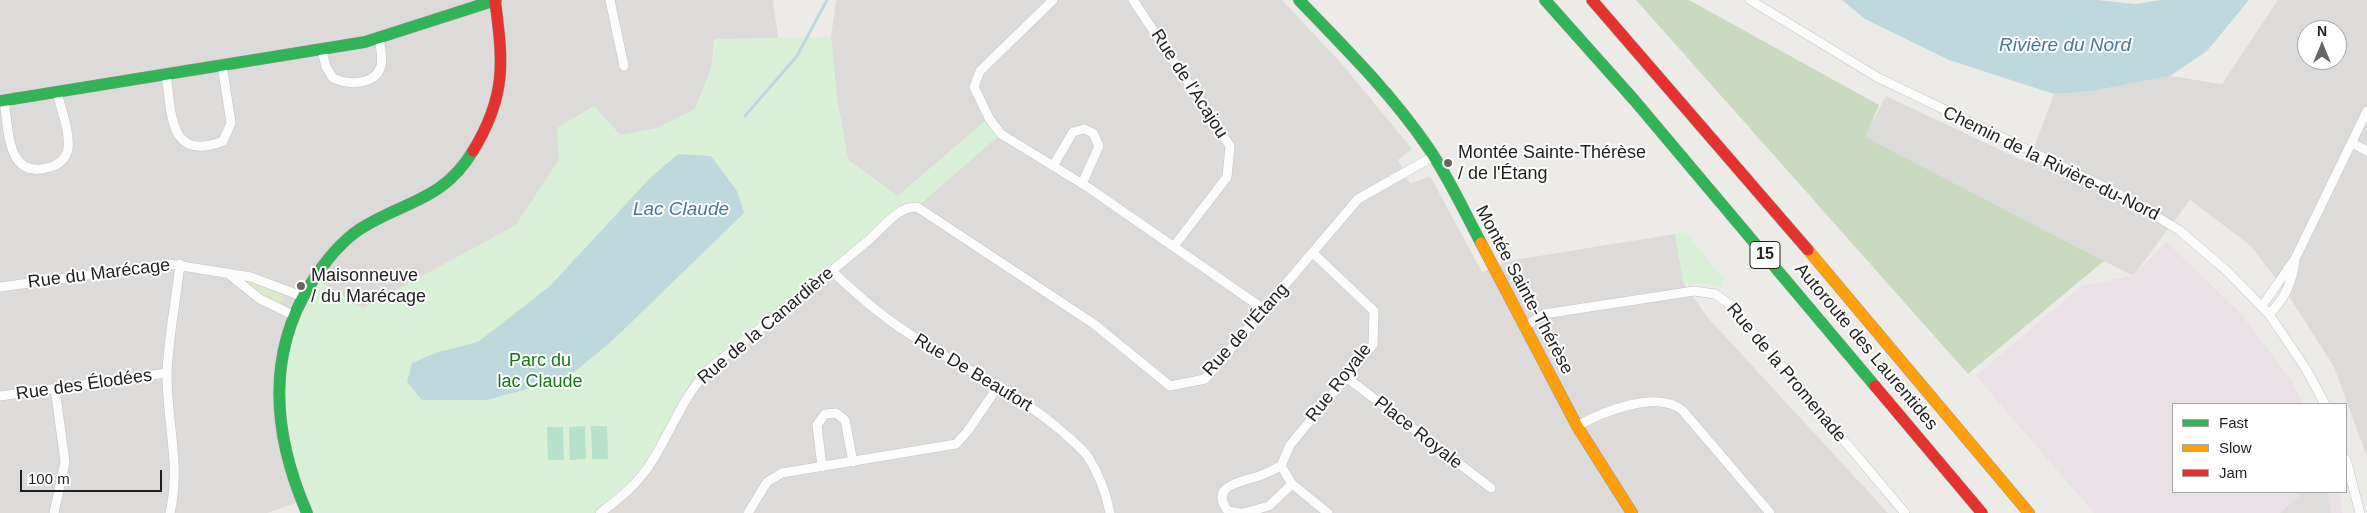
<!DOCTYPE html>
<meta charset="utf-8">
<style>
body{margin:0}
#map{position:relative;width:2367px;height:513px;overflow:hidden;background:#edebe8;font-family:Arial,sans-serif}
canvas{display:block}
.legend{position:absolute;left:2172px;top:403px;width:175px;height:90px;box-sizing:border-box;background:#fff;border:1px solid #a5a5a5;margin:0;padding:6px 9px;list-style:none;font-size:15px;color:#1f1f1f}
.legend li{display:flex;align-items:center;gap:10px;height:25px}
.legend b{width:25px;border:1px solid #a5a5a5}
.north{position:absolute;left:2297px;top:20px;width:50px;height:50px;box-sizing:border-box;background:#fff;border:1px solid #a5a5a5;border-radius:50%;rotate:0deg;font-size:14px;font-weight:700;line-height:20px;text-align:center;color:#1f1f1f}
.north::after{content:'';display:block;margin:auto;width:18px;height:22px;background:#676665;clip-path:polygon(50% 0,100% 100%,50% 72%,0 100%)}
.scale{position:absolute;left:20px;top:470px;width:142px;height:22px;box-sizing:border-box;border:2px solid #1f1f1f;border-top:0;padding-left:6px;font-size:15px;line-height:18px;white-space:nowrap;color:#1f1f1f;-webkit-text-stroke:4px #fff;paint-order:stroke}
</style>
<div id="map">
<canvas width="2367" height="513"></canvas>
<ul class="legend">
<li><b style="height:6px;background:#30b455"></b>Fast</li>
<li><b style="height:6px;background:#ff9f0a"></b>Slow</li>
<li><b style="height:6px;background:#e5322d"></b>Jam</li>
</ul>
<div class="north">N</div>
<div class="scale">100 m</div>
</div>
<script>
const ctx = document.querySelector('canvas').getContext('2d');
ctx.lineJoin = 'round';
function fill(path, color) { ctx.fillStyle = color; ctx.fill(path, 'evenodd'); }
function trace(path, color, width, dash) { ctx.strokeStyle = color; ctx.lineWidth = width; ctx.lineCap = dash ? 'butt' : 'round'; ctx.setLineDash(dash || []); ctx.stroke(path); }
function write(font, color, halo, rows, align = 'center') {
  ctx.font = font + ' Arial,sans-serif'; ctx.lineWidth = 4; ctx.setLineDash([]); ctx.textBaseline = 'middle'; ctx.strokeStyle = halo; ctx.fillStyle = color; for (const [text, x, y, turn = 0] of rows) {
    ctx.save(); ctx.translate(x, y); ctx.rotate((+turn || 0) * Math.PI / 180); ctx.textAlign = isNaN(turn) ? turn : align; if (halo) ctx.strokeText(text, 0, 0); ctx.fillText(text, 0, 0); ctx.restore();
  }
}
fill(new Path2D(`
 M 0,0 L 773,0 L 778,38 L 714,40 L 711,71 L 696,109 L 656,129 L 622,137 L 594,107 L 516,225 L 301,501 L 267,513 L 0,513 Z
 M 836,0 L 1282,0 L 1341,63 L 1412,149 L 1398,160 L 1410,184 L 1430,176 L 1482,272 L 1508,261 L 1675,234 L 1684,284 L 1709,319 L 1888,513 L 601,513 L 692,387 L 989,118 L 898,196 L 848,160 L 837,98 L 831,37 Z
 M 2278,0 L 2367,0 L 2367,457 L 2334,367 L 2288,295 L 2251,246 L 2190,200 L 2133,276 L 1864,137 L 1886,96 L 2028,163 L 2054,94 L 2092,91 L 2170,76 L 2222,84 ZM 2307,30 L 2337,30 L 2337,60 L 2307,60 Z`), '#dcdbd9');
fill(new Path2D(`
 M 2167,242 L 2241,314 L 2292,381 L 2303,404 L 2173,404 L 2173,492 L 2339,492 L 2343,513 L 2094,513 L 1976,376 L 2081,286 L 2132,276 Z`), '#eae1e6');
fill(new Path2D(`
 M 249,280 L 281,293 L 284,295 L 284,301 C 273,305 257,290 248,283 Z`), '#dbe8c9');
fill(new Path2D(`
 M 1636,0 L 1689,0 L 1879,105 L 1865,137 L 2104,261 L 1968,374 Z`), '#cadabf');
fill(new Path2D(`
 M 831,37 L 837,98 L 848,160 L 898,196 L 989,118 L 1001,134 L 917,207 L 910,207 L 709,369 L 652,462 L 600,513 L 307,513 L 292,476 L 280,361 L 315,279 L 363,308 L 516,225 L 559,160 L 557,128 L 594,106 L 620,135 L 657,128 L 695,109 L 711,68 L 716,39 Z
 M 1686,232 L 1723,279 L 1721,287 L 1705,283 L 1684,284 L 1675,234 Z`), '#d8f1d6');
fill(new Path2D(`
 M 585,426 L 586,459 L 570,460 L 569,427 Z
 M 591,426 L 607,426 L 608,459 L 592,459 Z
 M 547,427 L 563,427 L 564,460 L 548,460 Z`), '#b6e1cc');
fill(new Path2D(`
 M 2304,492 L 2327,492 L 2331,513 L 2280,513 Z`), '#dddcdb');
fill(new Path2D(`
 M 1842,0 L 2097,0 L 2135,4 L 2161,0 L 2249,0 L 2207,51 L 2170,76 L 2092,91 L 2054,94 L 1949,60 L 1865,19 Z
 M 678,154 L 711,156 L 737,191 L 744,213 L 613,340 L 567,378 L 487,400 L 422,400 L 407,382 L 412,363 L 438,352 L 478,342 L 550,286 L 650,178 Z`), '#bdd9de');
trace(new Path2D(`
 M 745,116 L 797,56 L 827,0`), '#bdd9de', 3);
const street = new Path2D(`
 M 610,0 L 624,66
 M 1053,0 L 980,71 L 974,87 L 989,118 L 1001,134 L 1089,188 L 1265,310
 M 1133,0 L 1230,146 L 1227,177 L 1174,246
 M 1750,0 L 1877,77 L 2119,194 L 2179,230 L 2227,271 L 2269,314 L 2306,369 L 2325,404
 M 322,50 L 326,67 L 333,78 C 348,85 375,86 381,66 C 383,57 380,46 379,37
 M 166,74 C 172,113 168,163 223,141 L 231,123 L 222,65
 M 4,101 C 9,129 6,181 50,167 C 58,165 67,158 68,149 C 70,130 61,110 57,92
 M 2352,143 L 2367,151
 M 1053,166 L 1073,132 L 1084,129 L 1093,133 L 1099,146 L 1082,184
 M 1313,253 L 1374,311 L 1373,345 L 1290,445 L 1281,466 L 1292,484 L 1328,513
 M 832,271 C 856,294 880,315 908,333 C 958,366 1012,390 1058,428 C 1068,437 1080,446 1088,457 C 1099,474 1106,493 1110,513
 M 230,275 L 260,299 L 295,316
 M 0,287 L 169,264 L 251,277 L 304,297
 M 2262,306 L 2295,259 L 2367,111
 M 2269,314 C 2285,299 2293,280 2295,259
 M 1524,327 L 1544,314 L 1694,291 L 1715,294 L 1729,304 L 1905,513
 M 1346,377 L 1491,488
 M 0,396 L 167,373
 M 1577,426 C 1602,412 1658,389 1683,411 L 1770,513
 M 2346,459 L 2360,513
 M 822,467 L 817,425 L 825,414 L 836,413 L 845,420 L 853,462
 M 54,513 L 65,462 L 55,388
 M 170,513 C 181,467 167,422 167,375 C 168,339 176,301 180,264
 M 600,513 C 620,498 639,483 652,461 C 672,429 683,397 709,369 C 763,326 818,283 871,238 C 884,227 898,206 917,207 L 1094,324 L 1170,386 L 1205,379 L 1358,199 L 1434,156
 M 748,513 L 767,482 L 782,473 L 956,444 L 967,432 L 999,385
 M 1240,513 L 1228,511 C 1209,486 1240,482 1259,476 C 1266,474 1274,469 1281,466
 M 1243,513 L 1269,506 L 1292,484`);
const fast = new Path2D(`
 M 1299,0 C 1343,46 1389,91 1425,143 C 1447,174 1463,209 1481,243
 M 1545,0 L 1635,101 L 1875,386
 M 0,101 L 365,42 L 496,0
 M 307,513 C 274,437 265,358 310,285 C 323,264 339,243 360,229 C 404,201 443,201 473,151`);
const slow = new Path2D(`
 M 1481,243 L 1577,426 L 1632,513
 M 1808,250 L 2029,513`);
const jam = new Path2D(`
 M 1592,0 L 1808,250
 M 473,151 C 507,95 503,62 495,0
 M 1875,386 L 1982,513`);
trace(street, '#c4c3c2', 10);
trace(fast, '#959681', 12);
trace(slow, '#959681', 12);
trace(jam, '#959681', 12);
trace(street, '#fcfcfc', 9);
trace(fast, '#30b455', 11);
trace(slow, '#ff9f0a', 11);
trace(jam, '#e5322d', 11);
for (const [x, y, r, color] of [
 [1448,163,5,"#676665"],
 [301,286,5,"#676665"]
]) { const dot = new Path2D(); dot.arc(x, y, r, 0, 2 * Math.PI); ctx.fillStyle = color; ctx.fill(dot); trace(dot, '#fff', 2); }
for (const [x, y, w] of [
 [1765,255,30]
]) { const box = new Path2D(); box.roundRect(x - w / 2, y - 13.5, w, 27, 4); ctx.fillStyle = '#fff'; ctx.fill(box); trace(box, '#1f1f1f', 1); }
write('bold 16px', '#1f1f1f', null, [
 ["15",1765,255]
]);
write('18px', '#1f1f1f', '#fff', [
 ["Rue de l'Acajou",1189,84,57],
 ["Chemin de la Rivière-du-Nord",2051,164,26],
 ["Rue du Marécage",99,274,-7],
 ["Montée Sainte-Thérèse",1524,290,62],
 ["Rue de la Canardière",766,326,-40],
 ["Rue de l'Étang",1246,330,-48],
 ["Autoroute des Laurentides",1866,347,50],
 ["Rue De Beaufort",973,373,31],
 ["Rue de la Promenade",1786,373,50],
 ["Rue Royale",1339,383,-52],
 ["Rue des Élodées",84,385,-8],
 ["Place Royale",1418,433,38]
]);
write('18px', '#1f1f1f', '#fff', [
 ["Montée Sainte-Thérèse",1458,153],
 ["/ de l'Étang",1458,174],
 ["Maisonneuve",311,276],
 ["/ du Marécage",311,297]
], 'left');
write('18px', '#137717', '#fff', [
 ["Parc du",540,361],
 ["lac Claude",540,382]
]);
write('italic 19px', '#4b769a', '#fff', [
 ["Rivière du Nord",2065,46],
 ["Lac Claude",681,210]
]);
</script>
